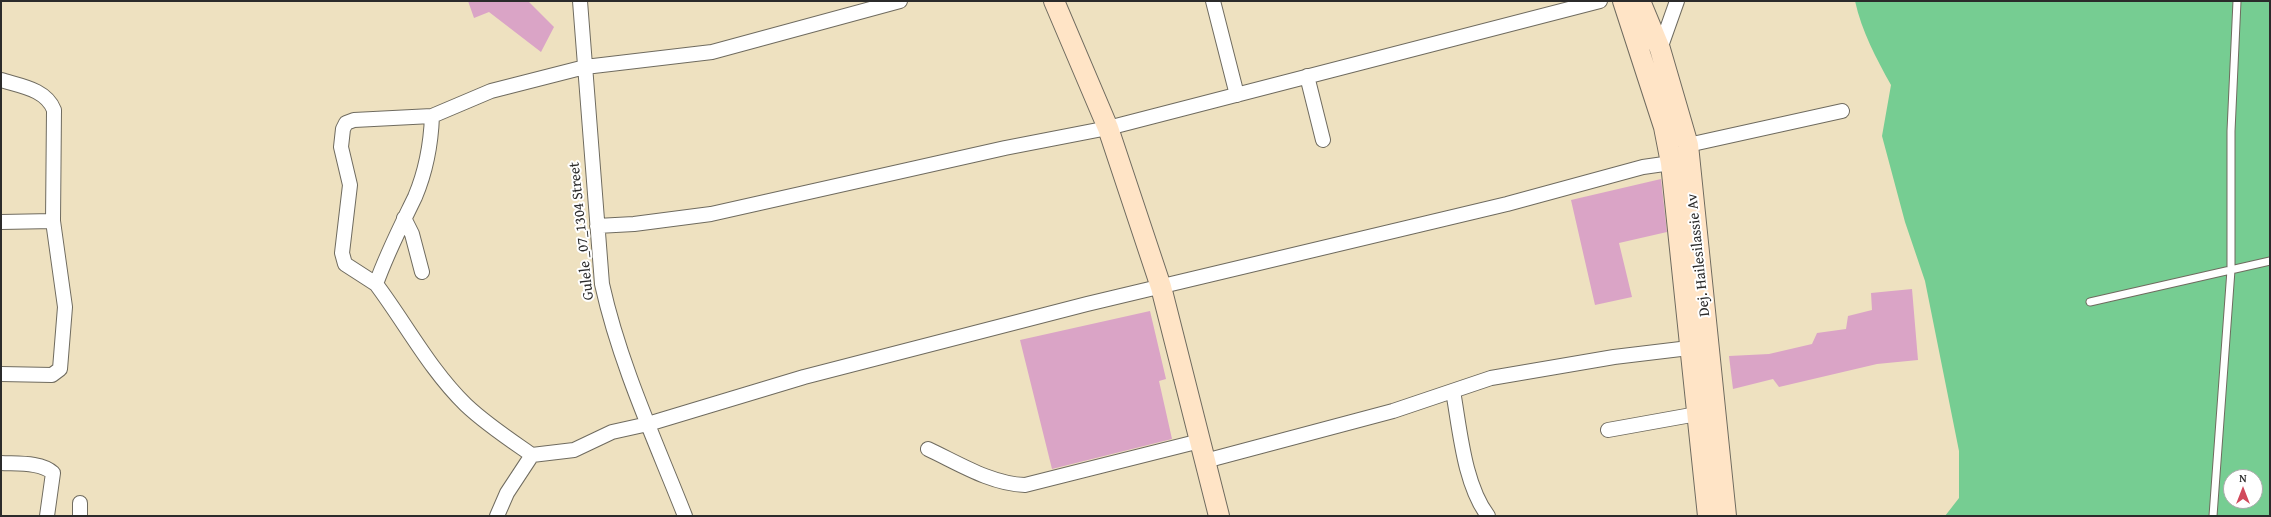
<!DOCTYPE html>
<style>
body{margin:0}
#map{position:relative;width:2271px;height:517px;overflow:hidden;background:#eee1c0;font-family:"Gentium Book Plus",serif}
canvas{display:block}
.frame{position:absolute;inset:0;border:2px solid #2b2b2b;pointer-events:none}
.north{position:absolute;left:2223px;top:469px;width:40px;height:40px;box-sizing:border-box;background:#fff;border:1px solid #aaa;border-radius:50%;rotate:0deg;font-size:11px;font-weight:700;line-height:16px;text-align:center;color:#2b2b2b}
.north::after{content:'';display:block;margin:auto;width:14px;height:18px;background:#d1495b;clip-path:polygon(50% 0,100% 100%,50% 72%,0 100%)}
</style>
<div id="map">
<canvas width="2271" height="517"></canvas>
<div class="frame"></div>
<div class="north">N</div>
</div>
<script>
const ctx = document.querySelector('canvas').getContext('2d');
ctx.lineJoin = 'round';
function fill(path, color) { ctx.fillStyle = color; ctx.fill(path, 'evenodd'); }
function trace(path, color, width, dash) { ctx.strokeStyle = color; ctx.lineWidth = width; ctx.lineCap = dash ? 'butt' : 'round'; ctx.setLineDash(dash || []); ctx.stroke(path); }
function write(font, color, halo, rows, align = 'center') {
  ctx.font = font + ' "Gentium Book Plus",serif'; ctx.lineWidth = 4; ctx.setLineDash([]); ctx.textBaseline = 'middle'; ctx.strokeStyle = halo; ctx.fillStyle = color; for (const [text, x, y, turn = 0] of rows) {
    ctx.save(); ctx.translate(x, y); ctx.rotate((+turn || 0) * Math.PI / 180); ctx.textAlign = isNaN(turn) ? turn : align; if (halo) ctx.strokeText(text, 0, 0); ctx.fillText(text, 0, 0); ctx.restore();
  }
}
fill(new Path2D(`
 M 1855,1 L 2270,1 L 2270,516 L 1945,516 L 1959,498 L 1959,451 L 1925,281 L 1905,222 L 1882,136 L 1891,85 C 1876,58 1862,32 1855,1 ZM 2231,477 L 2255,477 L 2255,501 L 2231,501 Z`), '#76cd92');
fill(new Path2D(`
 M 468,1 L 528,1 L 554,27 L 541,52 L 489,12 L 474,18 Z
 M 1661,179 L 1667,232 L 1619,243 L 1632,297 L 1595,305 L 1571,200 Z
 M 1912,289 L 1918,360 L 1877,364 L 1779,387 L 1773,379 L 1733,389 L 1729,356 L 1769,354 L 1812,344 L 1817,333 L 1846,329 L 1848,316 L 1872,310 L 1871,293 Z
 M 1150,311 L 1166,379 L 1159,381 L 1172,439 L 1052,469 L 1020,340 Z`), '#daa4c6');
const lane = new Path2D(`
 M 2090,302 L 2270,261
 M 2213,516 L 2231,270 L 2231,131 L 2237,1`);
const street = new Path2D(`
 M 580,1 L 602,284 C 620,365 655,440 685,516
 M 900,1 L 712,52 L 585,67 L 491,91 L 432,116 C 431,143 426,171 415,197 C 401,226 387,253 376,284 C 406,324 430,370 466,405 C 486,424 509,439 532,455 L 574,450 L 612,432 L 648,424 L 804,377 L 1087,304 L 1507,204 L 1643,167 L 1671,163
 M 1213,1 L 1237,95
 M 1660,49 L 1677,1
 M 1307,76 L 1323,140
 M 1,80 C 20,86 46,89 54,110 L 53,221 L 65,307 L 60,369 L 52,375 L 1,374
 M 1688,145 L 1842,111
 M 404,218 L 412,234 L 422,272
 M 1,222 L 53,221
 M 597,226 L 634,224 L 711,214 L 1005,148 L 1108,128 L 1600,1
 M 376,284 L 345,264 L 342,253 L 350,185 L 341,147 L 343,129 L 346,123 L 354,120 L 432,116
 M 1453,391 C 1460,430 1464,484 1488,516
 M 1608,430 L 1697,414
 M 928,449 C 958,463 991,484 1025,485 L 1200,441
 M 1205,461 L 1393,411 L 1491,378 L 1614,357 L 1689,348
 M 1,463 C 17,464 41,462 53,473 L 47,516
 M 80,516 L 80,503
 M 497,516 L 507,493 L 532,455`);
const secondary = new Path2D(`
 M 1054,1 L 1108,128 L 1161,287 L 1219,516
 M 1623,1 L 1664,127 L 1671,163 L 1708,516
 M 1640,1 L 1660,49 L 1688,145 L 1726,516`);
trace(lane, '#6f6b5f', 9);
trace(street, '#6f6b5f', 16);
trace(secondary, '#6f6b5f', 22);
trace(lane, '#fff', 7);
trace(street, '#fff', 14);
trace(secondary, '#ffe4c6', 20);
write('15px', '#2b2b2b', '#fff', [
 ["Gulele _07_1304 Street",582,231,-96],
 ["Dej. Hailesilassie Av",1699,255,-96]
]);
</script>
